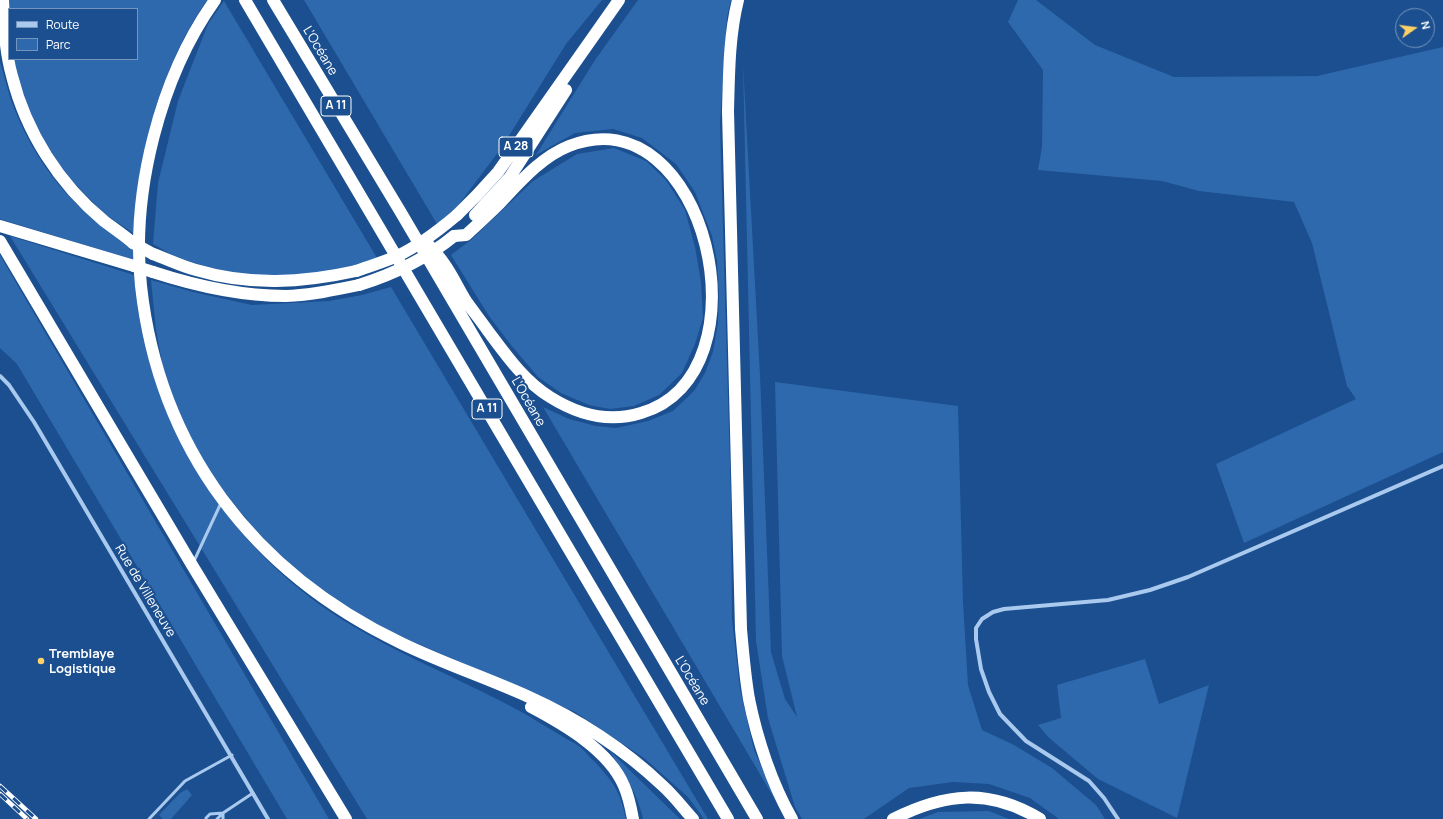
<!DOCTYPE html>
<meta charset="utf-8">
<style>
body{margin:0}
#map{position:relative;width:1443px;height:819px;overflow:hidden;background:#1b4f8f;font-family:Manrope,sans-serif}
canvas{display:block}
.legend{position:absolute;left:8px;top:8px;width:130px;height:52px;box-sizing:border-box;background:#1b4f8f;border:1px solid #7695bc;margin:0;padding:5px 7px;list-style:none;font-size:12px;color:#fff}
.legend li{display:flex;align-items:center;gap:8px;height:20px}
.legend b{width:20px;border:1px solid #7695bc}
.north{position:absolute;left:1395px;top:8px;width:40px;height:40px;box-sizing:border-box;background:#1b4f8f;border:1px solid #7695bc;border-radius:50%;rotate:76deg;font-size:11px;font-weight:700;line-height:16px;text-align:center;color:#fff}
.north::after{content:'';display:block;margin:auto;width:14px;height:18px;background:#ffd166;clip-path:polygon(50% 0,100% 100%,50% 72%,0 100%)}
</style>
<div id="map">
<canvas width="1443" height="819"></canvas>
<ul class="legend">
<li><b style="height:5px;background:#a9c9ee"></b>Route</li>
<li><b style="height:11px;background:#2e69ad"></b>Parc</li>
</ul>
<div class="north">N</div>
</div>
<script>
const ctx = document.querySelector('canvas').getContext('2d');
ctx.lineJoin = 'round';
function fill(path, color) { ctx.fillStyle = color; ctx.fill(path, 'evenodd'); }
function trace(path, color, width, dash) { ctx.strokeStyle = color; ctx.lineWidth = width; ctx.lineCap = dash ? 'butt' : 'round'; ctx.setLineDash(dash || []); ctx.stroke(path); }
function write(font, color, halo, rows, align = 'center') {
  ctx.font = font + ' Manrope,sans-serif'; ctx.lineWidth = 4; ctx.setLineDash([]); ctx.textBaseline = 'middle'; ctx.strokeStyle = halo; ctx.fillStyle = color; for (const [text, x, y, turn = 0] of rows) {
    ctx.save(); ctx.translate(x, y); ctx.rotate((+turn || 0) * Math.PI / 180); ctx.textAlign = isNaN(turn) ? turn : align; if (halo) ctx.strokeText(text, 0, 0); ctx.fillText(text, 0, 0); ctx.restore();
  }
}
fill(new Path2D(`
 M 7,0 L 207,0 C 160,68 139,151 133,233 C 125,227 116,222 108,216 C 72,185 43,147 26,103 C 20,89 17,73 14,59 L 137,59 L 137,9 L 9,9 Z
 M 304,0 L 602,0 L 566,44 L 502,147 L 454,211 L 437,224 Z
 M 638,0 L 731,0 L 727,17 L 720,124 L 731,501 L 732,619 L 740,689 L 754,750 L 780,808 L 543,407 L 569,419 L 596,426 L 616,428 L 648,421 L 673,411 L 694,391 L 705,373 L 713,352 L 718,323 L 719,294 L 717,261 L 712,236 L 695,192 L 676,164 L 642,138 L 613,129 L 575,133 L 536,155 L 595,60 Z
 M 1018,0 L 1036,0 L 1095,45 L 1174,77 L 1317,76 L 1443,47 L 1443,452 L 1244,543 L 1216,464 L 1356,399 L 1347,386 L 1312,243 L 1294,202 L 1199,191 L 1162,181 L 1038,170 L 1042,147 L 1043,70 L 1008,22 Z
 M 224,1 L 377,258 C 364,262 350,267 336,270 C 284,279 236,278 186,260 C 174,257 164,250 153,244 L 158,183 L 178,101 L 208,24 Z
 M 0,62 C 4,74 7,88 11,100 C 35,166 75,212 134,249 L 134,260 L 0,219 Z
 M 743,64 L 760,375 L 771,652 L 785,699 L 797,717 L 782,656 L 775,382 L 958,406 L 963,602 L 968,685 L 982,730 L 1014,745 L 1052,768 L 1096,805 L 1105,819 L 1059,819 L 1030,798 L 989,784 L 953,782 L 909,788 L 864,819 L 802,819 L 795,807 L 768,718 L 756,641 Z
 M 614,148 L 646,161 L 666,180 L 685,210 L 695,247 L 701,282 L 703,318 L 695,344 L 682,373 L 659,395 L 634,406 L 610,409 L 589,405 L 561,393 L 538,377 L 511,345 L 489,316 L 451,255 L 472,239 L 533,181 L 577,154 Z
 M 10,236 L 134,275 C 144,412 220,539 335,615 C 395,654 462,679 525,714 C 538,722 552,730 565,738 C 570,741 577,744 581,748 C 586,752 590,758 595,762 C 614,783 620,791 626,819 L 367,819 Z
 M 0,255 L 329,819 L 287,819 L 17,364 L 0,348 Z
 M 151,280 L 193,292 L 252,305 L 329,301 L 362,295 L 391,287 L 708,819 L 704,819 L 688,797 L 644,758 L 575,712 L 377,626 L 345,608 L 273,552 L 218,484 L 201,458 L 180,416 L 164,373 L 156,330 Z
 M 1145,659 L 1159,704 L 1209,685 L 1177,818 L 1098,779 L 1048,737 L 1038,725 L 1061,718 L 1057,685 Z
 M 609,750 L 680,819 L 643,819 C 638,794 623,772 609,750 Z
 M 187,789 L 192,795 L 171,819 L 163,819 L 159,815 L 180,793 Z
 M 989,811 L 1009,819 L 919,819 L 938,812 Z`), '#2e69ad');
trace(new Path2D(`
 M 194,561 L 221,503
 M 223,813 L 223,819
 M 206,818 L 210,814 L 223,813
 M 149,819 L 185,781 L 232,755
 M 217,819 L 223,813 L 253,793`), '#a9c9ee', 3);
trace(new Path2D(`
 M 0,376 L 9,385 L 34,422 L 268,819
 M 1118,819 L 1104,798 L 1089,781 L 1026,741 L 1000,714 L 989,692 L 981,669 L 976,639 L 976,628 L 982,619 L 993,612 L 1004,609 L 1108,600 L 1150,590 L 1188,577 L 1443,466`), '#a9c9ee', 4);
trace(new Path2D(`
 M 3,0 C 4,25 5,51 12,76 C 26,132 59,184 104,221 C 113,228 124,235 133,243
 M 215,0 C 160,77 131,192 141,286 C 159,449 253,572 401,643 C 442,663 487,678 529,697 C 578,719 624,749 663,786 C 674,796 683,808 693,819
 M 245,0 L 728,819
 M 273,0 L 400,211 L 757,819
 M 738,0 C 729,36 729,74 728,111 L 741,629 C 743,652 745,676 749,699 C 757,739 772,784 792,819
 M 457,215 L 477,195 L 498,172 L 619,0
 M 475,215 L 510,177 L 566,90
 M 0,226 L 134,266
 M 0,241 L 192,565 L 346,819
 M 427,243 C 432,249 438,255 443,262 C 452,274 458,288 466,301 C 473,311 481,321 488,331 C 506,355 524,381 550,397 C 577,414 609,423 641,413 C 772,375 706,92 569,146 C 541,157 519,183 499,204 C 488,215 477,225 466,235 L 454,236
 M 153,254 C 167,259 181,266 196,270 C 250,286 302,283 356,271
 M 153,272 C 196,286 241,296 286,296 C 311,295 335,290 359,285
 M 531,707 C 563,724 609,750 624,786 C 629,797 631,808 633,819
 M 893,819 C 945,793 989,788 1040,819`), '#fff', 12);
const rail = new Path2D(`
 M 0,786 L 36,819
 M 0,794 L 27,819`);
trace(rail, '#fff', 4.5);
trace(rail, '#1b4f8f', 3, [9]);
trace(new Path2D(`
 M 133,243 L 153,254
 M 134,266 L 153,272
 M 356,271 C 370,266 384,262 397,256 C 419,246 438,231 457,215
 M 359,285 C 394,274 426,259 454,236`), '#fff', 12);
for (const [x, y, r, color] of [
 [41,661,4,"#ffd166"]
]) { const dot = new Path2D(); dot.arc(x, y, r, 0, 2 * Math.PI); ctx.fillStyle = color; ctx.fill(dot); trace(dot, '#1b4f8f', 1.5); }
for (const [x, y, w] of [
 [336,106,30],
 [516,147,34],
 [487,409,30]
]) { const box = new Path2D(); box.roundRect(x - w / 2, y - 10, w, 20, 3); ctx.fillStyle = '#1b4f8f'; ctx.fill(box); trace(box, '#fff', 1); }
write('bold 12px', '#fff', null, [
 ["A 11",336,106],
 ["A 28",516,147],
 ["A 11",487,409]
]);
write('13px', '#fff', '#1b4f8f', [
 ["L’Océane",320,51,59],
 ["L’Océane",528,402,60],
 ["Rue de Villeneuve",145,591,59],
 ["L’Océane",692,681,59]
]);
write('bold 13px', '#fff', '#1b4f8f', [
 ["Tremblaye",49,654],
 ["Logistique",49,669]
], 'left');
</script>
